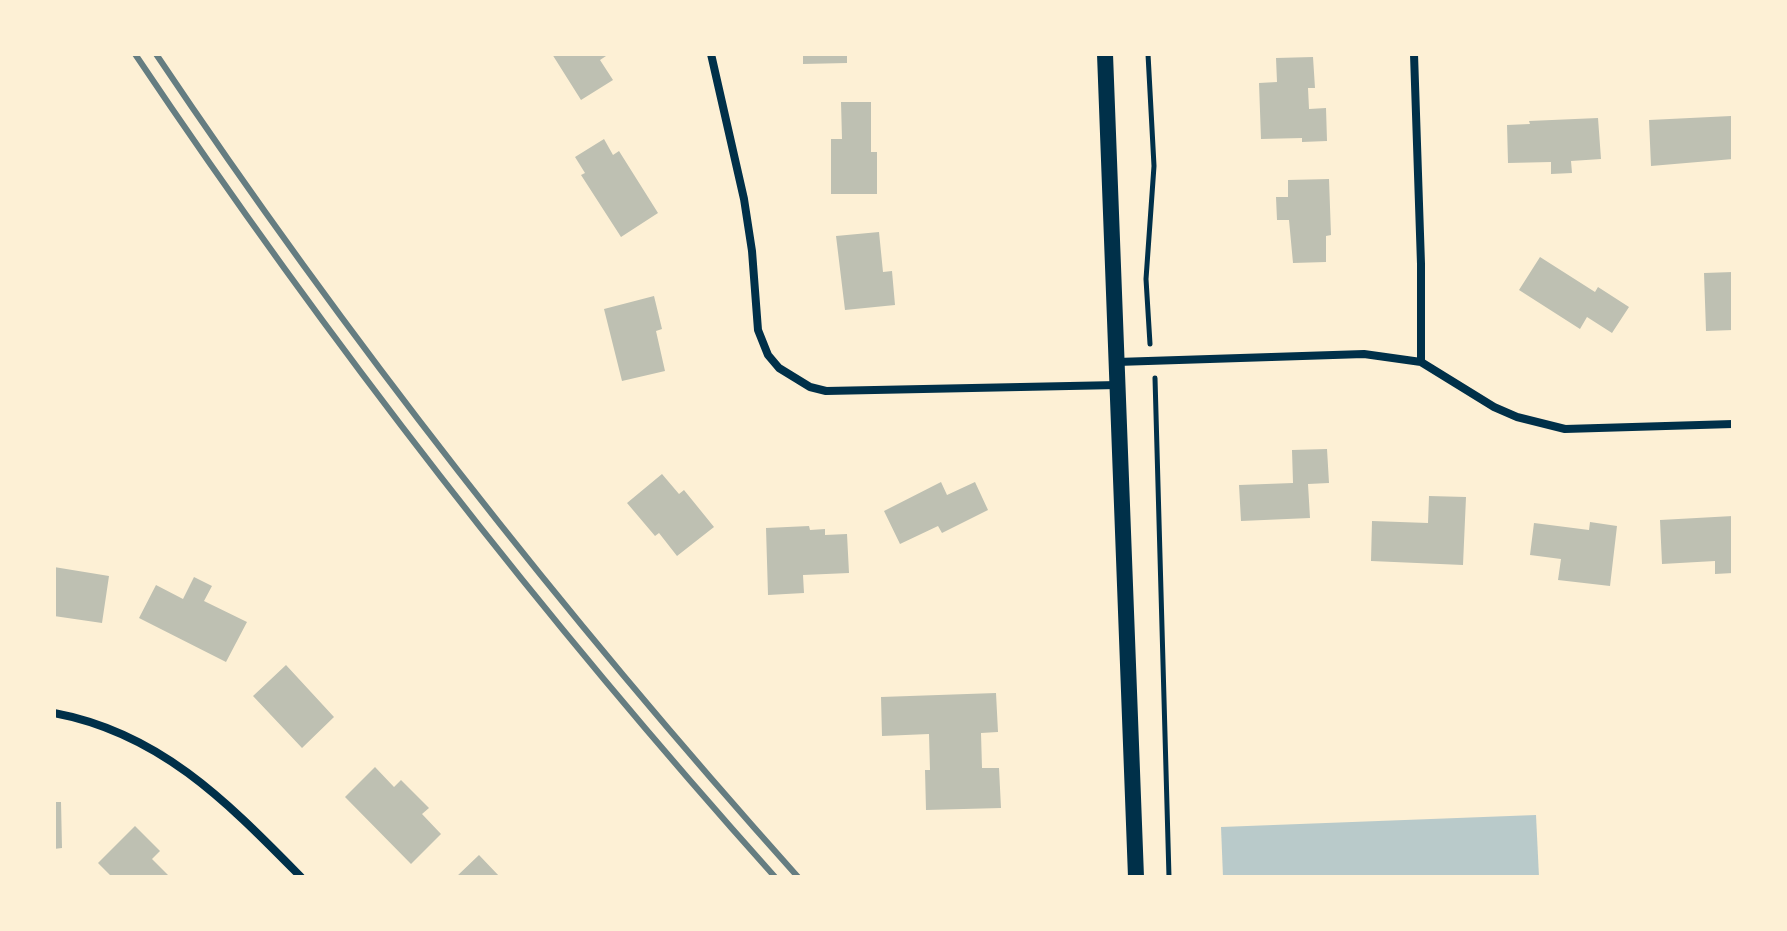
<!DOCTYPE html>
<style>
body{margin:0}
#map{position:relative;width:1787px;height:931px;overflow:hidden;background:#fdf0d5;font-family:"Titillium Web",sans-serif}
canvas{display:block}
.frame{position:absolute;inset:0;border:56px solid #fdf0d5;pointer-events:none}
</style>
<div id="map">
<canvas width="1787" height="931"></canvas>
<div class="frame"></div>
</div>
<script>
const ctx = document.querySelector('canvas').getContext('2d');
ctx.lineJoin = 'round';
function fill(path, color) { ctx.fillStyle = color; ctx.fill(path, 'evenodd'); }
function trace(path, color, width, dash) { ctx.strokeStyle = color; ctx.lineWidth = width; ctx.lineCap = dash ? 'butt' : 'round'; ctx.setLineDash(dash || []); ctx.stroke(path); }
fill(new Path2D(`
 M 1536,815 L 1539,877 L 1223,877 L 1221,827 Z`), '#b9caca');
fill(new Path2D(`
 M 552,54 L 609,54 L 600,60 L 613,80 L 581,100 Z
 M 803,54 L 847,54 L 847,63 L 803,64 Z
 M 1313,57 L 1315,88 L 1308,88 L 1309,109 L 1326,108 L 1327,141 L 1302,142 L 1302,138 L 1261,139 L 1259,83 L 1277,82 L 1276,58 Z
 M 841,102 L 871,102 L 871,152 L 877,152 L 877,194 L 831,194 L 831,139 L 842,139 Z
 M 1731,116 L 1733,159 L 1651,166 L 1649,120 Z
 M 1598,118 L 1601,159 L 1571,161 L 1572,173 L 1551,174 L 1551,162 L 1508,163 L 1507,125 L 1530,124 L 1529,121 Z
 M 604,139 L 613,155 L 619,151 L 658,213 L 621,237 L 581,175 L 585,173 L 575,157 Z
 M 1329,179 L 1331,235 L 1326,236 L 1326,262 L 1293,263 L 1289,220 L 1277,220 L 1276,197 L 1288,197 L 1288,180 Z
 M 879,232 L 883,272 L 892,271 L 895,305 L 845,310 L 836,236 Z
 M 1540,257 L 1595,292 L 1598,287 L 1629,307 L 1612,333 L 1587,317 L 1580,329 L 1519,290 Z
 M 1733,272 L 1733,330 L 1706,331 L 1704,273 Z
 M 654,296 L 662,329 L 656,331 L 665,371 L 622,381 L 604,309 Z
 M 1327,449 L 1329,483 L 1308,484 L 1310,518 L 1241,521 L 1239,485 L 1293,483 L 1292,450 Z
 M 662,474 L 679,494 L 684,490 L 714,527 L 677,556 L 659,533 L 655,536 L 627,503 Z
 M 941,482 L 947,495 L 975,482 L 988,510 L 942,533 L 938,526 L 900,544 L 884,511 Z
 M 1429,496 L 1466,497 L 1463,565 L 1371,561 L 1372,521 L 1428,523 Z
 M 1733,516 L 1733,573 L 1715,574 L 1715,561 L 1662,564 L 1660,520 Z
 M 1590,522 L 1617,526 L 1610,586 L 1558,580 L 1561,559 L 1530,555 L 1534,523 L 1589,530 Z
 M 809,526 L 810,530 L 825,529 L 825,535 L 847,534 L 849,573 L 803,575 L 804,593 L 768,595 L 766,528 Z
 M 54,567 L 109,576 L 102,623 L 54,616 Z
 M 194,577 L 212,586 L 204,601 L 247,622 L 226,662 L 139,618 L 156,585 L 183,599 Z
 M 286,665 L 334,717 L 302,748 L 253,696 Z
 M 996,693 L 998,732 L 981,733 L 982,768 L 999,768 L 1001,808 L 926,810 L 925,770 L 930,770 L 929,734 L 882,736 L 881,697 Z
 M 375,767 L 394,787 L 401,780 L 429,808 L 422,814 L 441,834 L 411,864 L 345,797 Z
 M 54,802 L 61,802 L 62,848 L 54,849 Z
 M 135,826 L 160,851 L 152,859 L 170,877 L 112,877 L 98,863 Z
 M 479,855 L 500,877 L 456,877 Z`), '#bec0b2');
trace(new Path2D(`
 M 1148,54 L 1154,166 L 1146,279 L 1150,344
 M 1155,378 L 1169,877`), '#003049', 5);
trace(new Path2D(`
 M 711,54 L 744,199 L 752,251 L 758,330 L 768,355 L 779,368 L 810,387 L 826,391 L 1118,385
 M 1414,54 L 1421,264 L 1421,362
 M 1117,362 L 1364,354 L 1421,362 L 1494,407 L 1517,417 L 1565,429 L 1733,424
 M 54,713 C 161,733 228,803 301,877`), '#003049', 8);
trace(new Path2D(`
 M 1105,54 L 1136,877`), '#003049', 16);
trace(new Path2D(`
 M 135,54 C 329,343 543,618 775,877
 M 156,54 C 350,343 566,618 798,877`), '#657d81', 6);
</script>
